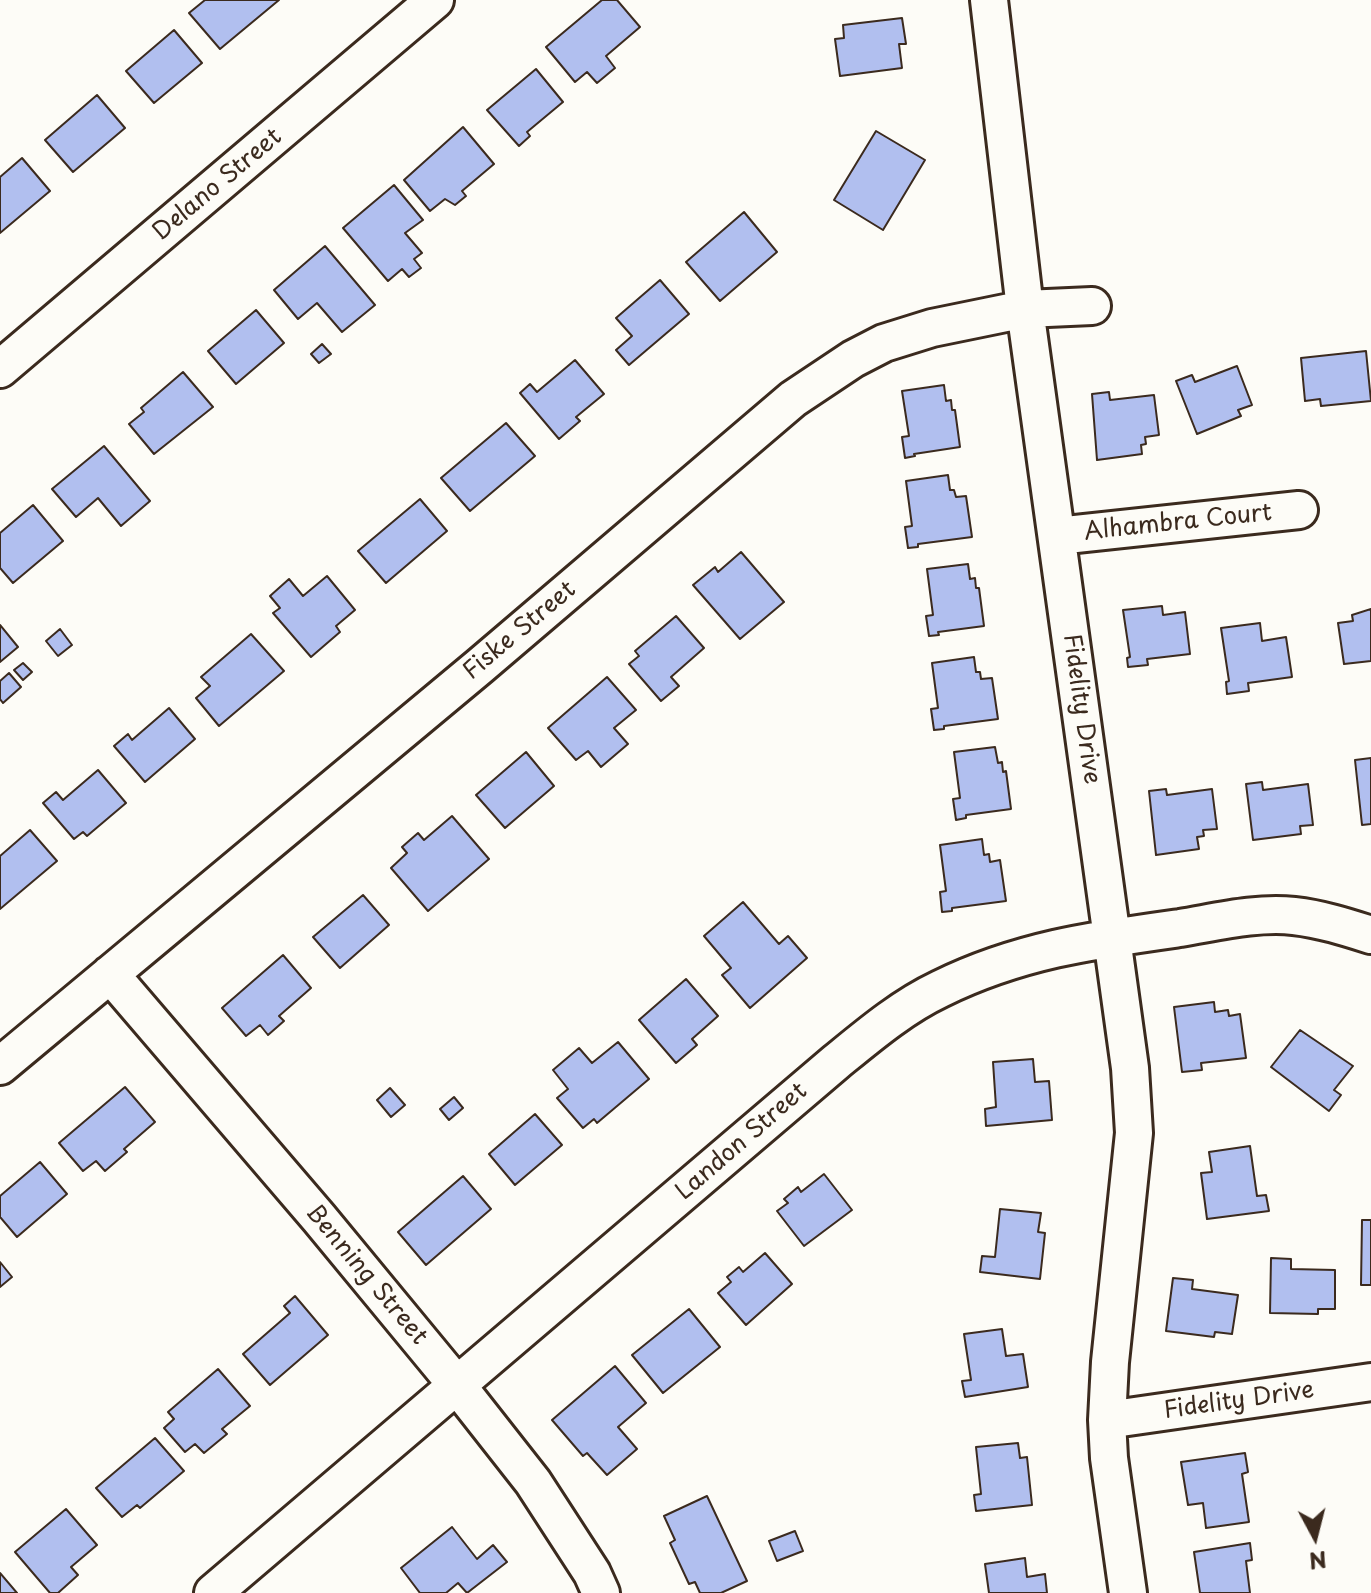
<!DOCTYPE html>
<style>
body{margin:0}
#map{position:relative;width:1371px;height:1593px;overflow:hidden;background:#fdfcf7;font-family:"Playpen Sans",sans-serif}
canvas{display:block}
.north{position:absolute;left:1275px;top:1497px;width:80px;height:80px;-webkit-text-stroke:6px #fdfcf7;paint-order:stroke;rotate:173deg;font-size:22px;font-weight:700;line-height:32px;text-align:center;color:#3b2a1e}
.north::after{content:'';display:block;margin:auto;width:28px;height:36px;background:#3b2a1e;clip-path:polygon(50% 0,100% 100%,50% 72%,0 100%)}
</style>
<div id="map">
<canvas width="1371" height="1593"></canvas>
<div class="north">N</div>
</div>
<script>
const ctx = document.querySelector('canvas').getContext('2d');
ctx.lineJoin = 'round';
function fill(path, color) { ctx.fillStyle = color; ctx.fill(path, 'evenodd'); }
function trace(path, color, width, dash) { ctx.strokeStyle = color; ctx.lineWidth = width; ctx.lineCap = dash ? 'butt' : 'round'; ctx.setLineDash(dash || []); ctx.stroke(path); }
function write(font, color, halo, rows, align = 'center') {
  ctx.font = font + ' "Playpen Sans",sans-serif'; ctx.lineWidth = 6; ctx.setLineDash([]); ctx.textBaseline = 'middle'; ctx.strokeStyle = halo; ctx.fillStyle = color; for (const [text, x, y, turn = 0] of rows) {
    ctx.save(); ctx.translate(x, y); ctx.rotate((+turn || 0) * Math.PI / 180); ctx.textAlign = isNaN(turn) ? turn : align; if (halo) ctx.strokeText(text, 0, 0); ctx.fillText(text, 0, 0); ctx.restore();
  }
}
const building = new Path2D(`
 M 205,0 L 279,0 L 220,49 L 189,13 Z
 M 602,0 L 617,0 L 640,27 L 606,56 L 615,68 L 597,83 L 587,72 L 575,82 L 546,47 Z
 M 902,18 L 906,44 L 899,44 L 902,68 L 840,76 L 835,39 L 844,38 L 843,25 Z
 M 174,30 L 202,63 L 154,103 L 126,71 Z
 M 536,69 L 563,102 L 527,132 L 530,136 L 519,146 L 487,110 Z
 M 97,95 L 125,128 L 73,172 L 45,140 Z
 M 463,127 L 494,164 L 462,191 L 466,196 L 455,205 L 445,199 L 430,211 L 404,180 Z
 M 876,131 L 925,160 L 883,230 L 834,200 Z
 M 22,158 L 50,191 L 0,233 L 0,177 Z
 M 394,185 L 423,220 L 405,233 L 422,253 L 414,259 L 421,268 L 409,277 L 402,269 L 388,281 L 343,228 Z
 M 744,212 L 777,252 L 720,301 L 686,262 Z
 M 325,246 L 375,305 L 342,332 L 317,303 L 298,319 L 274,290 Z
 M 660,280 L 689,314 L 629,365 L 616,350 L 632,336 L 616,318 Z
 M 256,310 L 284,343 L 236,384 L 208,351 Z
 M 322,344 L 331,354 L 319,363 L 311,354 Z
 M 1366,351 L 1371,401 L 1321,406 L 1320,399 L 1305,401 L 1301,358 Z
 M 575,360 L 604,394 L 576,417 L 580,421 L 559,439 L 520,393 L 530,384 L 537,392 Z
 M 1237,366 L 1252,405 L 1238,410 L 1241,416 L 1197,434 L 1176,381 L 1192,375 L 1195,382 Z
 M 183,372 L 213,407 L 154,454 L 129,424 L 144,412 L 141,408 Z
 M 944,385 L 946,401 L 951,400 L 952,410 L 955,410 L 960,447 L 914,454 L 915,456 L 905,458 L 902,437 L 909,436 L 902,391 Z
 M 1109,392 L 1110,400 L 1154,395 L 1159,435 L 1145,437 L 1146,444 L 1141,445 L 1142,454 L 1097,460 L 1092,394 Z
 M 506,423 L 535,456 L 470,511 L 441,478 Z
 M 104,446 L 150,501 L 121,526 L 98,498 L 76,517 L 52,489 Z
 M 948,475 L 950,490 L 954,490 L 956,497 L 966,496 L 972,537 L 918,544 L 918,547 L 908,548 L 905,527 L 912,526 L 906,481 Z
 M 420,499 L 447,531 L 386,583 L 358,551 Z
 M 33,505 L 63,541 L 13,583 L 0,568 L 0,533 Z
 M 741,552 L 784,602 L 740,639 L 693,585 L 715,567 L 718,572 Z
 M 968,564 L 970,579 L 975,578 L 976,588 L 979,588 L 984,626 L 938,632 L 939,635 L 929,636 L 926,616 L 933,615 L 927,569 Z
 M 327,576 L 355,610 L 336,626 L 340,632 L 311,657 L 273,613 L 280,608 L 270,596 L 289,579 L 303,596 Z
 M 1162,606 L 1163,615 L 1185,612 L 1190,654 L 1147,659 L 1148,665 L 1128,667 L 1127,658 L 1130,657 L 1123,610 Z
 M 1371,609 L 1371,661 L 1344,664 L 1338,623 L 1353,621 L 1352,615 Z
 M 676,616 L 704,648 L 671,677 L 679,686 L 661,701 L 629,664 L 639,656 L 635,651 Z
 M 1260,623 L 1262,641 L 1286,637 L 1292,677 L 1248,683 L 1249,691 L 1227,694 L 1226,682 L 1229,681 L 1221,628 Z
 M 0,625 L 18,647 L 0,662 Z
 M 60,629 L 72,645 L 58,656 L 46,641 Z
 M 251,634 L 284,671 L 219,726 L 196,698 L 210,686 L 201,677 Z
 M 974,657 L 976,672 L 980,672 L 981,679 L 992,678 L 998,719 L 944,726 L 944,729 L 934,730 L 931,709 L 938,708 L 932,663 Z
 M 23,663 L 32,672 L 23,680 L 14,670 Z
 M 9,673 L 21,687 L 3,703 L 0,699 L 0,681 Z
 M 607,677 L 636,710 L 614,728 L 628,744 L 601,767 L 588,751 L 576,760 L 548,728 Z
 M 169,708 L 195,739 L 145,782 L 114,746 L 128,734 L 132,740 Z
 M 995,747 L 998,763 L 1002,762 L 1003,772 L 1006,771 L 1011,809 L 966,815 L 966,818 L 956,820 L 953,799 L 960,798 L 954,752 Z
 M 526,752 L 554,786 L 505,828 L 476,795 Z
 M 1371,758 L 1371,824 L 1362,825 L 1355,760 Z
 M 98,770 L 126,803 L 87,836 L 83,832 L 74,839 L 43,803 L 56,792 L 63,800 Z
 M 1262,782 L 1263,790 L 1308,784 L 1313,825 L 1300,826 L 1301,834 L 1253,840 L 1246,784 Z
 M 1166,789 L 1167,795 L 1212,789 L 1217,829 L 1203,830 L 1204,836 L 1197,837 L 1199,849 L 1156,855 L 1149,791 Z
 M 452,816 L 489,859 L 428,911 L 391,868 L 407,853 L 402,847 L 418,833 L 424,840 Z
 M 30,830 L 57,861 L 0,909 L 0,856 Z
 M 982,839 L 984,855 L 989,854 L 990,862 L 1000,860 L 1006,901 L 952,908 L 952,911 L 942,912 L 940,892 L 946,891 L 940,845 Z
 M 363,895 L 389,925 L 340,968 L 313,937 Z
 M 743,902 L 779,944 L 788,936 L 807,958 L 750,1008 L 722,975 L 731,968 L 704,936 Z
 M 283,955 L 311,988 L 279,1016 L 284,1021 L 268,1035 L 260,1025 L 246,1036 L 222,1008 Z
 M 686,979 L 718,1016 L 692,1039 L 697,1045 L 676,1063 L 639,1020 Z
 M 1214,1002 L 1215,1012 L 1228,1010 L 1229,1016 L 1240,1014 L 1246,1058 L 1201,1063 L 1202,1070 L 1182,1072 L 1174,1007 Z
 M 1300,1030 L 1353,1066 L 1334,1090 L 1341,1095 L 1329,1111 L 1271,1067 Z
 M 618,1042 L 649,1079 L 597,1123 L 594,1119 L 583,1128 L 557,1098 L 568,1089 L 553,1070 L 579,1048 L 592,1063 Z
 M 1033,1059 L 1035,1082 L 1049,1081 L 1052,1120 L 986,1126 L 985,1109 L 996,1107 L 993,1062 Z
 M 125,1087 L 155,1122 L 124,1149 L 127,1152 L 105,1171 L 96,1161 L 83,1171 L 59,1143 Z
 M 390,1088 L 405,1105 L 391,1117 L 377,1100 Z
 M 454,1097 L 463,1108 L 449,1120 L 440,1109 Z
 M 535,1114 L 562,1145 L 515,1185 L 489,1154 Z
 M 1250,1146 L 1257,1196 L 1266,1195 L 1269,1211 L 1207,1219 L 1201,1173 L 1212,1172 L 1209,1152 Z
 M 40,1162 L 67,1194 L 17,1237 L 0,1217 L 0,1196 Z
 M 824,1174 L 852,1210 L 804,1246 L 777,1211 L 788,1203 L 784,1199 L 798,1187 L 801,1192 Z
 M 463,1176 L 491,1209 L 426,1265 L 398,1232 Z
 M 1000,1209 L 1041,1213 L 1038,1232 L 1045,1233 L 1040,1279 L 980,1272 L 982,1256 L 995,1257 Z
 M 1362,1220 L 1371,1220 L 1371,1285 L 1361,1285 Z
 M 765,1253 L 792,1284 L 746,1325 L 718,1293 L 731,1282 L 727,1277 L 739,1267 L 743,1272 Z
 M 1271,1258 L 1291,1259 L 1291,1269 L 1335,1270 L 1335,1309 L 1318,1309 L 1318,1314 L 1270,1313 Z
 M 0,1262 L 12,1277 L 0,1287 Z
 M 1173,1278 L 1193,1280 L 1192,1289 L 1238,1295 L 1232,1334 L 1215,1332 L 1214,1337 L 1166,1331 Z
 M 295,1296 L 328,1335 L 270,1385 L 243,1354 L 290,1313 L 284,1306 Z
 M 689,1309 L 720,1347 L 663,1393 L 632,1355 Z
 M 1002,1329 L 1006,1356 L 1023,1354 L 1028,1387 L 965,1397 L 962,1381 L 971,1380 L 964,1334 Z
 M 615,1366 L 646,1403 L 618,1427 L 637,1449 L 607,1475 L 587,1453 L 583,1456 L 552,1420 Z
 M 218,1369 L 250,1406 L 222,1429 L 227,1434 L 204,1453 L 195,1444 L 185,1452 L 164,1428 L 174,1419 L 168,1412 Z
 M 155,1438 L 184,1471 L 140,1508 L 137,1505 L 122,1517 L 96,1488 Z
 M 1018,1443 L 1020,1458 L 1027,1457 L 1032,1505 L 976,1511 L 974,1495 L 981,1494 L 976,1447 Z
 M 1245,1453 L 1248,1472 L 1242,1474 L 1249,1522 L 1206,1528 L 1203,1503 L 1188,1505 L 1181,1462 Z
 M 707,1496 L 747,1581 L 721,1593 L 700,1593 L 695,1582 L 689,1584 L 670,1543 L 675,1540 L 664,1516 Z
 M 66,1509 L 97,1545 L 71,1567 L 78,1575 L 58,1593 L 50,1593 L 15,1552 Z
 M 452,1527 L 477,1559 L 493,1545 L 507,1562 L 467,1593 L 458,1583 L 446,1593 L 420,1593 L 401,1568 Z
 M 795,1531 L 803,1551 L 777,1561 L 769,1541 Z
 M 1250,1543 L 1252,1560 L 1246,1561 L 1250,1593 L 1200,1593 L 1194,1552 Z
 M 1025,1558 L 1027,1577 L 1045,1574 L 1047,1593 L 989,1593 L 985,1564 Z
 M 0,1573 L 17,1593 L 0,1593 Z`);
fill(building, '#b1bfef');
trace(building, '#3b2a1e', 2);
const street = new Path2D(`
 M 989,0 L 1025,309 L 1130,1068 L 1134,1133 L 1110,1362 L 1107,1420
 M 0,369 L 435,0
 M 1057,536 L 1299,510
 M 110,974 L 319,1218 L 456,1384 L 533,1482 L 592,1573 L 601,1593
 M 0,1066 L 480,666 L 793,399 L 853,359 L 884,343 L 932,328 L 1025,309 L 1092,306
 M 213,1593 L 836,1062 C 869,1035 902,1007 940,989 C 1019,950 1094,940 1180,928 C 1217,922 1256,912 1294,916 C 1321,919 1346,927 1371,935
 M 1128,1593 L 1109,1458 L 1107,1420 L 1371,1382`);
trace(street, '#3b2a1e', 42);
trace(street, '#fdfcf7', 36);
write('24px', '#3b2a1e', '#fdfcf7', [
 ["Delano Street",218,185,-40],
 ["Alhambra Court",1178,523,-6],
 ["Fiske Street",520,631,-40],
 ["Fidelity Drive",1081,709,82],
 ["Landon Street",742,1142,-41],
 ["Benning Street",366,1275,50],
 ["Fidelity Drive",1239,1401,-8]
]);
</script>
